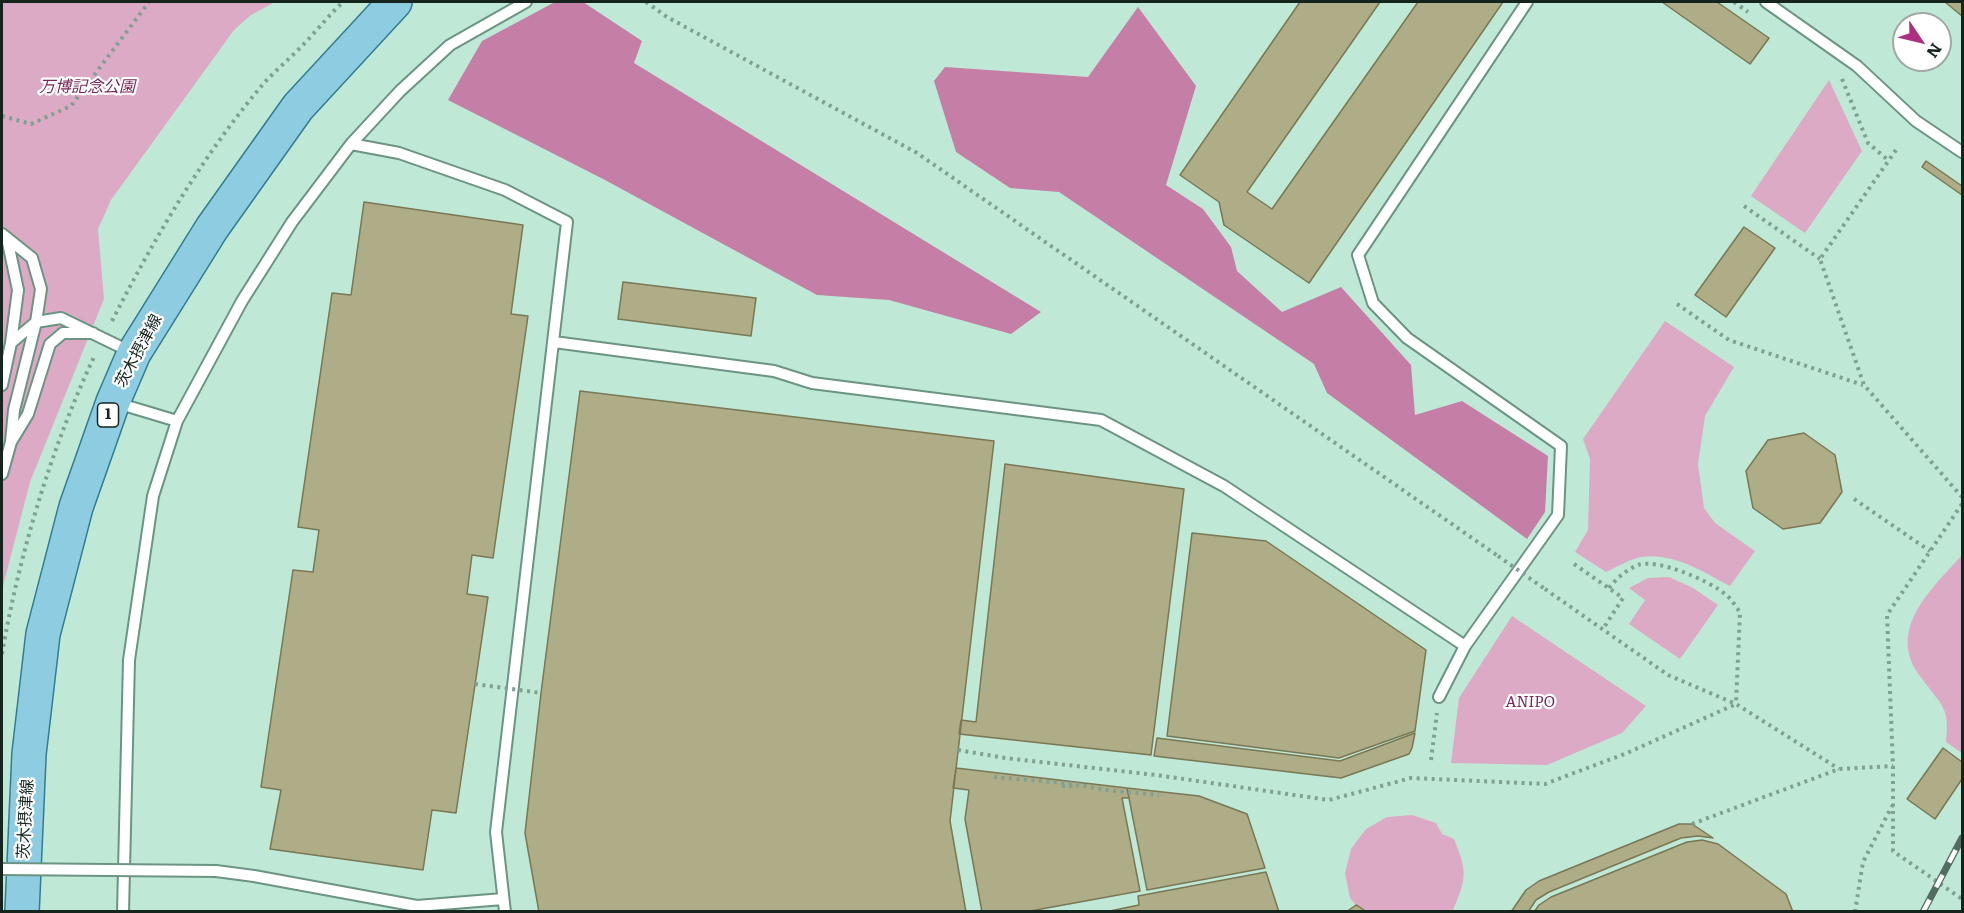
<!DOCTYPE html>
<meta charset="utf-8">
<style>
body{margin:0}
#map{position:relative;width:1964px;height:913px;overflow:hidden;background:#bfe9d6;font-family:Literata,serif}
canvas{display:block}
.frame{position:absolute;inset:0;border:3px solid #15251e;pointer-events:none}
.north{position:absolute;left:1892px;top:12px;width:60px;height:60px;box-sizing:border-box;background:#fff;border:2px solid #a1a8a5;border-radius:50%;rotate:125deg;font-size:16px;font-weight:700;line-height:24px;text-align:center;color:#15251e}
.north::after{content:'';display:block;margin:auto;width:21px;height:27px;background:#ad3080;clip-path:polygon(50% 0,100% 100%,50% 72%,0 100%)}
</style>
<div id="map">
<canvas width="1964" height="913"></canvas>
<div class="frame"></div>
<div class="north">N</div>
</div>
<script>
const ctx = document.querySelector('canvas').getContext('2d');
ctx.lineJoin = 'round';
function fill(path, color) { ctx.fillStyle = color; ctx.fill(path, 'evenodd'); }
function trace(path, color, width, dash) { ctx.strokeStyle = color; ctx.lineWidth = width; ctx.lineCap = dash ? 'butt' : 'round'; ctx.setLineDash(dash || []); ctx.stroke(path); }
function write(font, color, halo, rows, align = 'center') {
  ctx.font = font + ' Literata,"Noto Sans JP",serif'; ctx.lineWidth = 4.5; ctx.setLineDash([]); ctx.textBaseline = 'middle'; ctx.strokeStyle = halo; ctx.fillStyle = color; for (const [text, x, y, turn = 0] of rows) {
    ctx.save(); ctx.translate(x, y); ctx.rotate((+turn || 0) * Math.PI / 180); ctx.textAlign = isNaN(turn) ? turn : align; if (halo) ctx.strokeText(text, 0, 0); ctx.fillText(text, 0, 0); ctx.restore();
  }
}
fill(new Path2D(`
 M 2,2 L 275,2 L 251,15 L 234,30 L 111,200 L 98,229 L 104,299 L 30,482 L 2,590 Z
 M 1829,80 L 1862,151 L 1805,233 L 1751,196 Z
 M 1665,321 L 1734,367 L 1705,416 L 1698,464 L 1704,508 L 1715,523 L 1755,551 L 1730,586 C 1703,572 1674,552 1641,557 C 1630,559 1617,567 1606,572 L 1575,552 L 1588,530 L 1590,459 L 1583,439 Z
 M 1962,555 L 1962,753 L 1946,742 C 1949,710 1945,709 1926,684 C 1922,678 1916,672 1913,665 C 1893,621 1936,585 1962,555 Z
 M 1669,577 L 1693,588 L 1718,605 L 1680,659 L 1629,624 L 1645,600 L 1629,588 L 1648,578 Z
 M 1512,616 L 1646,706 L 1622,733 L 1547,765 L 1451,763 L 1459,698 Z
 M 1412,815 L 1436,823 L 1442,834 L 1454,839 C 1467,871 1467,878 1453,910 L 1451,911 L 1367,911 L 1356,905 L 1350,898 L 1345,873 L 1351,849 L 1366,829 L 1387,817 Z`), '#dcaac4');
fill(new Path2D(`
 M 555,2 L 583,2 L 642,41 L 634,63 L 1041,312 L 1011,334 L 889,300 L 817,295 L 605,180 L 448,100 L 482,41 Z
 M 1138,7 L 1196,86 L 1166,185 L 1203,209 L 1231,247 L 1237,271 L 1282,312 L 1341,287 L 1411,365 L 1415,415 L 1462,401 L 1548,456 L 1545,512 L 1527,539 L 1327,393 L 1314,364 L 1059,192 L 1010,188 L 956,152 L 934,81 L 945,67 L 1088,77 Z`), '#c57ea6');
const building = new Path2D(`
 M 1300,2 L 1380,2 L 1247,192 L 1272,209 L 1418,2 L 1503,2 L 1309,283 L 1224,225 L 1219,202 L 1180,175 Z
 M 1662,2 L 1717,2 L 1769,38 L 1750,64 Z
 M 1945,2 L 1962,2 L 1962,16 Z
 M 1926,161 L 1962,186 L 1962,195 L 1922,167 Z
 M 364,202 L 523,225 L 511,314 L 528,316 L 493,558 L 472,555 L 467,594 L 488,597 L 456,813 L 432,810 L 423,870 L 270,849 L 281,790 L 261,787 L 293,570 L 313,572 L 319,530 L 298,527 L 332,293 L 351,295 Z
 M 1744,227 L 1775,248 L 1726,317 L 1695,295 Z
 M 623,282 L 756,298 L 751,336 L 618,319 Z
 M 580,391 L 994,441 L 950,821 L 966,912 L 539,912 L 525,833 L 541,693 Z
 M 1804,433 L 1835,455 L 1842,492 L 1820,523 L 1783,529 L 1753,508 L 1746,471 L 1768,440 Z
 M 1005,464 L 1184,489 L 1151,755 L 959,734 L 961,720 L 976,722 Z
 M 1192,533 L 1266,541 L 1426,650 L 1415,731 L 1339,758 L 1167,736 Z
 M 1415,733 L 1412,748 L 1409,754 L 1341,778 L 1154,756 L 1157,738 L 1340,761 Z
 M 1943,748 L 1962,762 L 1962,779 L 1935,819 L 1907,799 Z
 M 956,768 L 1127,788 L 1129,798 L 1122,798 L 1140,891 L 1025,912 L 982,912 L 965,819 L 969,790 L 953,788 Z
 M 1127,788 L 1199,796 L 1247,814 L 1265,868 L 1147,890 Z
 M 1679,824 L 1692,824 L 1713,838 L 1698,836 L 1681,838 L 1549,892 L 1536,900 L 1528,912 L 1511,912 L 1526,890 L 1539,881 Z
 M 1702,840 L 1718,844 L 1786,894 L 1793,912 L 1534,912 L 1539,905 L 1551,897 L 1687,842 Z
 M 1266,872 L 1279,912 L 1105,912 L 1139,905 L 1138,896 Z
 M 1356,905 L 1358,906 L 1367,912 L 1346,912 Z`);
fill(building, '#afad88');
trace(building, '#797754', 1.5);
const lane = new Path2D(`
 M 1766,2 L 1857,66 L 1916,121 L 1962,152
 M 351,144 L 400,91 L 450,45 L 526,2
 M 2,234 L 32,258 L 41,289 L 36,322 L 14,410 L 11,442
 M 554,342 L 774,371 L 812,383 L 1101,420 L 1224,486 L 1465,646
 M 11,343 L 36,322 L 61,318 L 131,352
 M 2,385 L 11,343 L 18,290 L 7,238
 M 117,403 L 177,421
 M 2,474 L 11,442 L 28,414 L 50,344 L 63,333 L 93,333
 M 1439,697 L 1465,646 L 1558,515 L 1561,446 L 1407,338 L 1373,303 L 1358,255 L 1527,2
 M 216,871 L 254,876 L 417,906 L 503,899
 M 123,912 L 129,660 L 153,496 L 177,421 L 242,301 L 292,222 L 351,144 L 399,153 L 505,190 L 567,222 L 496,832 L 505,912`);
const primary = new Path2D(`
 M 22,912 L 29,754 L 43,634 L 76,507 L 113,402 L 134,353 L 212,228 L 298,107 L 395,2`);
trace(lane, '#6c9482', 14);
trace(primary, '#337b91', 36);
trace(new Path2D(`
 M 646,2 L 667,17 L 917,153 L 1498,556
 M 1734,2 L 1748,12
 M 1842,79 L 1868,143 L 1888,160
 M 2,116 L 31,124 L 71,106 L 149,2
 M 1896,150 L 1820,259 L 1864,385 L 1962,497
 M 1744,206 L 1820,259
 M 1677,304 L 1729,340 L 1863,385
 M 112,321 C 155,237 203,155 264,83 C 275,71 288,60 300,48 C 315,33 328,16 343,2
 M 1854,499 L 1930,551
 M 1962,504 L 1887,615 L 1893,766 L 1893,851 L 1962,899
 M 1574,564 L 1623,598 L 1603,629
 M 1609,588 C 1617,578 1626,570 1638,565 C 1657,558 1710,581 1725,594 C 1731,598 1735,606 1740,612 L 1736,704
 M 1545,589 L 1668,675 L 1736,704 L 1839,769
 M 2,654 C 19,555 52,445 95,355
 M 958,750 L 1005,758 L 1156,775 L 1329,800 L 1411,778 L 1545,784 L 1627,753 L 1736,704
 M 1431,760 L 1437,713
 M 994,777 L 1075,784 L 1105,790 L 1159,795
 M 1062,786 L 1078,786
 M 1692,824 L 1839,769 L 1893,766
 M 1855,912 L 1863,862 L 1892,806`), '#80a091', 4, [3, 4.5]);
trace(lane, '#fff', 10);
trace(primary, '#8ecce2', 33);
const rail = new Path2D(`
 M 1923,912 L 1962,838`);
trace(rail, '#536c61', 7);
trace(rail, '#fff', 4.5, [14]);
const laneBridge = new Path2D(`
 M 2,869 L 216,871`);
trace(laneBridge, '#6c9482', 14, []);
trace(new Path2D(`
 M 1498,556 L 1545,589
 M 475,684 L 541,693`), '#80a091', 4, [3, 4.5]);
trace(laneBridge, '#fff', 10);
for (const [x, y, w] of [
 [108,415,21]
]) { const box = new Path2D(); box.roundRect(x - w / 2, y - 12, w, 24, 4.5); ctx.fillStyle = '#fff'; ctx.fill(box); trace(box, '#15251e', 1.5); }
write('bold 15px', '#15251e', null, [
 ["1",108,415]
]);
write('italic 16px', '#7b275b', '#fff', [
 ["万博記念公園",87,87],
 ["ANIPO",1530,702]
]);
write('16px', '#15251e', '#fff', [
 ["茨木摂津線",139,351,-62],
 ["茨木摂津線",26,819,-87]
]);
</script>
